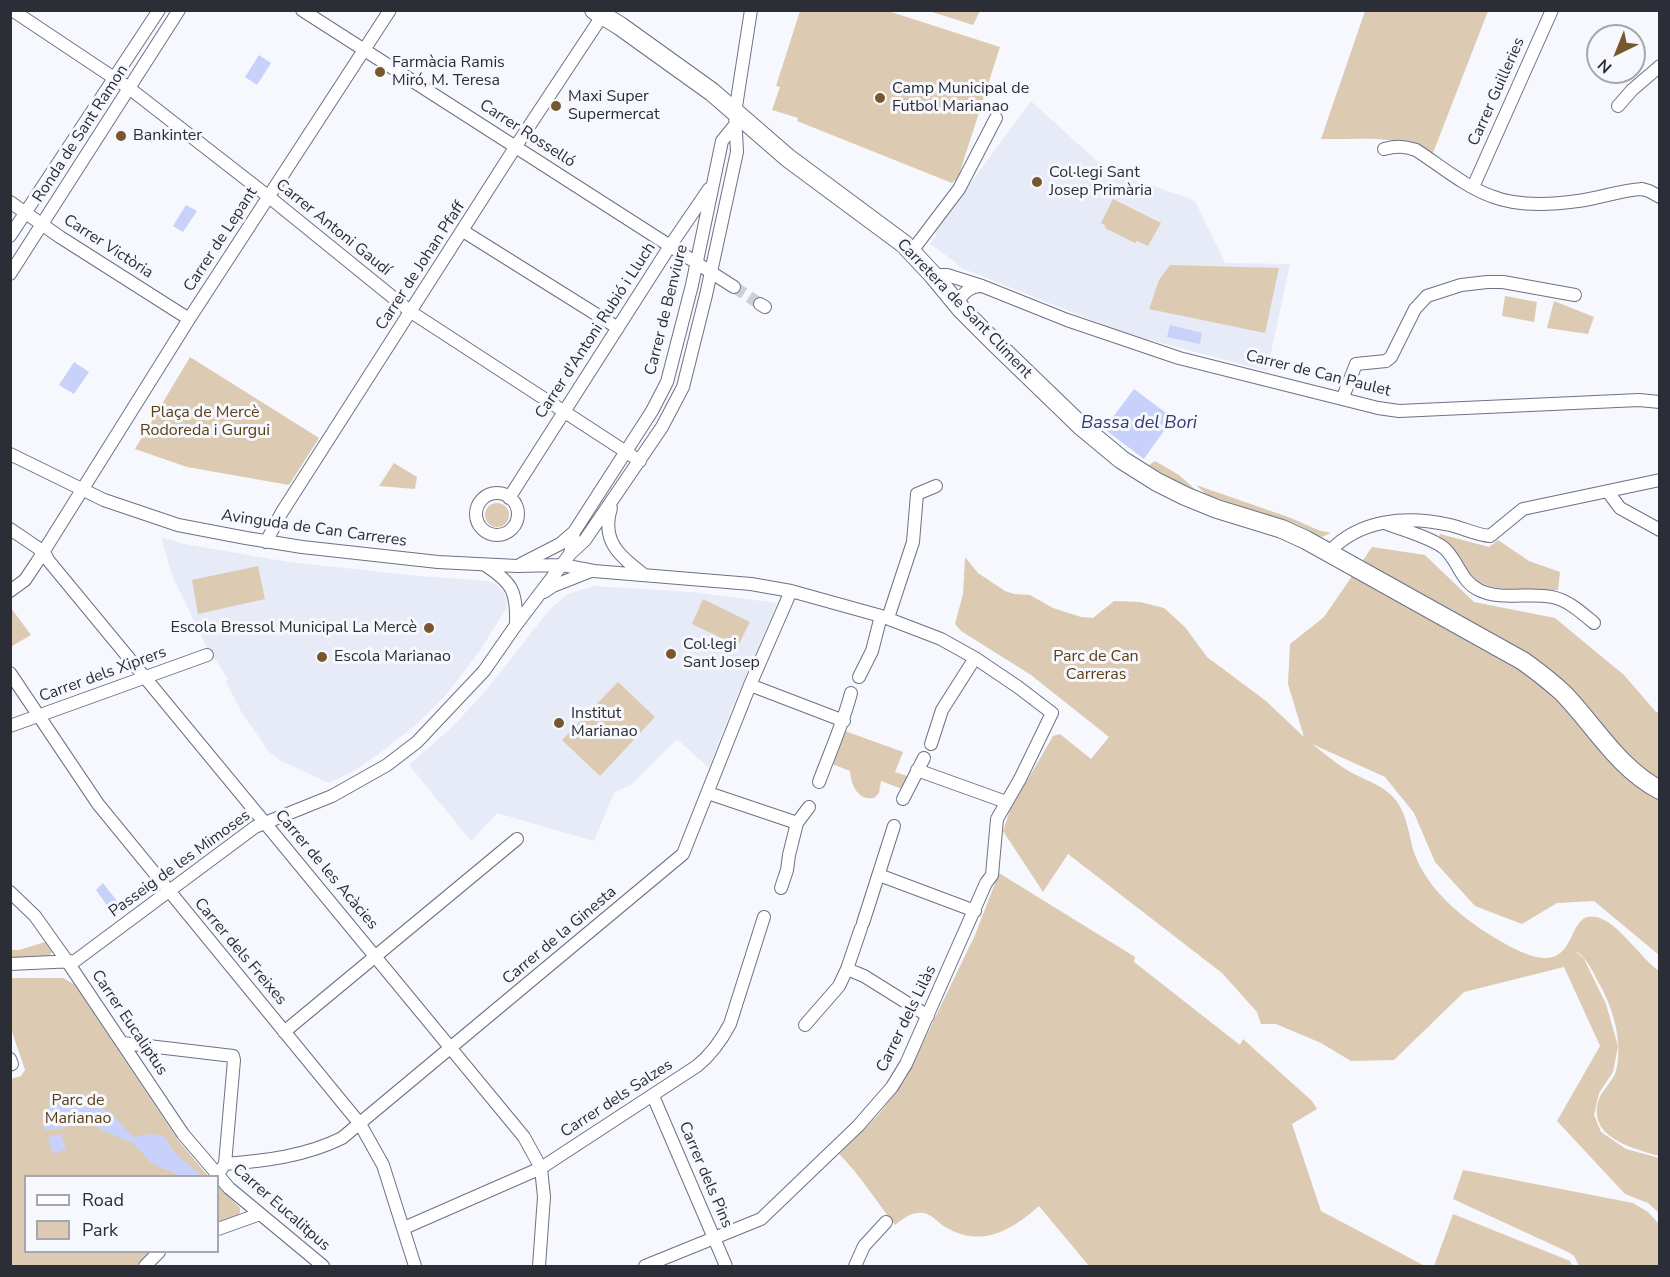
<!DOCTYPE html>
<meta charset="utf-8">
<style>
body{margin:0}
#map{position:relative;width:1670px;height:1277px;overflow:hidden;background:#f7f8fd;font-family:"Nunito Sans",sans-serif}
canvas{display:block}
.frame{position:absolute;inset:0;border:12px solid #2c2e37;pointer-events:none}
.legend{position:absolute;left:24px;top:1175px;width:195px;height:78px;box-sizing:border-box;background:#f7f8fd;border:2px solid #a6a7ae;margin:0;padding:8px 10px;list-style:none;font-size:18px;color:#2c2e37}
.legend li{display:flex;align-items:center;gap:12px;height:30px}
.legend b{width:30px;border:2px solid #a6a7ae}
.north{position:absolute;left:1586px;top:24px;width:60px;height:60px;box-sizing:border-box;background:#f7f8fd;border:2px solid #a6a7ae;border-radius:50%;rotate:223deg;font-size:16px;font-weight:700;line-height:24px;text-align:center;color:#2c2e37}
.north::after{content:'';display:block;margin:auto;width:21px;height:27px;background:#76582c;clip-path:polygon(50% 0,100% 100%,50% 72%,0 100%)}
</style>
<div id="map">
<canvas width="1670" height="1277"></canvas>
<div class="frame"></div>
<ul class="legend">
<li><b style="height:8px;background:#fff"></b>Road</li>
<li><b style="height:16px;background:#dccab2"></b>Park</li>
</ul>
<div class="north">N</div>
</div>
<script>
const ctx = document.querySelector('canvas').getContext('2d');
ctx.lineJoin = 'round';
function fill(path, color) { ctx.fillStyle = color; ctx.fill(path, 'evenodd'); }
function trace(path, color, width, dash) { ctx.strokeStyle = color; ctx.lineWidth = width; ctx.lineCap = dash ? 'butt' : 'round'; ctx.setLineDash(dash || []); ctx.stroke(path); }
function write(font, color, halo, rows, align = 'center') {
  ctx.font = font + ' "Nunito Sans",sans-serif'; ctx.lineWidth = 6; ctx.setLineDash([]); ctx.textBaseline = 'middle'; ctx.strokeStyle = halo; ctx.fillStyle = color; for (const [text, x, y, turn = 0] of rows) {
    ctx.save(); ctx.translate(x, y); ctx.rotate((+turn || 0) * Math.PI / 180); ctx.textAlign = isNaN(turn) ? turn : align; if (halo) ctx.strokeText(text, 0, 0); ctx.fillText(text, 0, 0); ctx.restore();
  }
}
fill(new Path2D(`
 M 1031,101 L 1109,172 L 1189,198 L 1196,203 L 1225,263 L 1290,264 L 1267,371 L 1124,333 L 959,267 L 955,262 L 930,244 L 937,235 L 934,233 Z
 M 161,537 L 184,544 L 289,562 L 419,576 L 488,581 L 496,584 L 504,593 L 507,600 L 506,609 L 479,652 L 446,695 L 416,725 L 381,752 L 352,772 L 329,783 L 281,761 L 269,752 L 242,713 L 226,682 L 228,679 L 206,646 L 172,575 Z
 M 594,586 L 691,592 L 777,603 L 732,708 L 709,768 L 677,739 L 632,784 L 614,793 L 594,841 L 497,813 L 471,841 L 409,765 L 450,729 L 483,694 L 550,609 L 568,594 Z`), '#e7ebf7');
fill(new Path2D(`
 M 800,11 L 888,11 L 1000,47 L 957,181 L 955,180 L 952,183 L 797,121 L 798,118 L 772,110 L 780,87 L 776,86 Z
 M 929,11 L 980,10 L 980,11 L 973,25 Z
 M 1365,11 L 1488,11 L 1433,153 C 1400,134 1359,140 1321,139 Z
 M 1113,199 L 1161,223 L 1148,246 L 1137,241 L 1135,243 L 1105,228 L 1106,226 L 1101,223 Z
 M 1170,265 L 1279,268 L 1265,333 L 1149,309 L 1159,280 Z
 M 1505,296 L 1537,302 L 1534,322 L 1502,316 Z
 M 1554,301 L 1594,317 L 1588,334 L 1547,328 Z
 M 190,357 L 319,438 L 289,485 L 187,467 L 135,449 Z
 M 1155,461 L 1179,475 L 1197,491 L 1173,480 L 1149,465 Z
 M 394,463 L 417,477 L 415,489 L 379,486 Z
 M 1196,485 L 1291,518 L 1318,530 L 1331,533 L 1322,537 L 1317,535 L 1296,524 L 1207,495 Z
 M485 515a12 12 0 1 1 24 0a12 12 0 1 1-24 0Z
 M 1440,534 L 1489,547 L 1498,540 L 1529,561 L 1560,572 L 1558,590 C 1536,590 1486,594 1472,576 C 1460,561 1455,547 1439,536 Z
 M 1372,547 L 1425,555 L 1474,602 L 1555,618 L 1624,675 L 1656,712 L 1659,712 L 1659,955 L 1594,901 L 1557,903 L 1522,924 L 1475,906 L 1435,862 L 1414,813 L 1385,777 L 1312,744 C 1325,754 1338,765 1352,773 C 1365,780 1382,785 1392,796 C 1408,812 1408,835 1415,855 C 1430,895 1472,926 1509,946 C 1589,989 1558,901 1602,919 C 1619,925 1642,959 1659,971 L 1659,1156 C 1632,1148 1586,1137 1599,1099 C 1603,1089 1613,1081 1616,1071 C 1623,1044 1614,1011 1601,987 C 1593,973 1588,958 1574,950 L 1584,959 L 1606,1004 L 1618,1046 L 1613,1072 L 1599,1093 L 1594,1115 L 1601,1132 L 1626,1149 L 1659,1158 L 1659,1213 L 1648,1203 L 1625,1194 L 1557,1121 L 1600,1046 L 1564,967 L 1464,992 L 1394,1060 L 1351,1061 L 1321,1043 L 1276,1024 L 1261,1024 L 1257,1012 L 1222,973 L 1068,854 L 1043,892 L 1003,831 L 1010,810 L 1053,736 L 1060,734 L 1091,759 L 1109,737 L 1031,675 L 961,631 L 955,624 L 963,594 L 965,557 L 978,573 L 1005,591 L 1014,594 L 1030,595 L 1053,608 L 1081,617 L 1093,618 L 1114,601 L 1140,602 L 1164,608 L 1185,627 L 1207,657 L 1266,701 L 1304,737 L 1288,684 L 1290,644 L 1324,617 Z
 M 258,566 L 265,599 L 198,614 L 192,580 Z
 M 703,599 L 750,622 L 738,646 L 692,624 Z
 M 11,608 L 31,635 L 12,646 L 10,644 Z
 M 618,682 L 655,717 L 600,776 L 562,740 Z
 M 845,731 L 903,752 L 895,772 L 907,776 L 902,789 L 881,781 L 879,793 L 874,798 C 858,801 851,785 850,771 L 832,764 Z
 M 999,873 L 1135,957 L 1134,962 L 1240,1045 L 1243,1039 L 1312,1101 L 1317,1109 L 1292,1124 L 1321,1211 L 1425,1266 L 1089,1266 L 1039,1206 C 1012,1230 982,1248 947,1228 C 939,1224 933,1215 924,1213 C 912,1211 904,1218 895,1225 C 876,1201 860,1175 839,1154 L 879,1114 L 905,1080 L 975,935 Z
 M 45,942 L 52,952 L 49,956 L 11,959 L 11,950 L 19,950 Z
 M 10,978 L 63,978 L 74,984 L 178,1140 L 208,1176 L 26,1176 L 26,1252 L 150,1252 L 137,1266 L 11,1266 L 11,1079 L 21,1076 L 25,1070 L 11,1029 Z
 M 1463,1170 L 1633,1203 L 1648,1212 L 1659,1224 L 1659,1266 L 1579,1266 L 1574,1256 L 1568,1252 L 1453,1199 Z
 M 218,1186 L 240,1208 L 240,1213 L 237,1217 L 218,1222 Z
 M 1453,1214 L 1570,1261 L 1572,1266 L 1434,1266 Z`), '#dccab2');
fill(new Path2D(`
 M 259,55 L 271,63 L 257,85 L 245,77 Z
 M 186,205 L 197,211 L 183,232 L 173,226 Z
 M 1170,325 L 1202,333 L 1200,344 L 1167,337 Z
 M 74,362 L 89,372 L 74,394 L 59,385 Z
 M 1134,389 L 1173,418 L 1144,459 L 1104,429 Z
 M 103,883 L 117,901 L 108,907 L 96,890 Z
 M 81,1102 L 90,1103 L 110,1112 L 133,1137 L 150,1134 L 163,1136 L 168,1141 L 173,1151 L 202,1176 L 180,1176 L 151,1163 L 133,1143 L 103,1131 L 89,1122 L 71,1121 L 65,1128 L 44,1130 L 42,1113 L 51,1106 Z
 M 61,1134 L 66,1149 L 53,1154 L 48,1139 L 49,1137 Z`), '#c8d1f9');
trace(new Path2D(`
 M 734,287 L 760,304`), '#ced0d5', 12, [12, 6]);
const street = new Path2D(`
 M 12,10 L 129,88 L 269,197 L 411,312 L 640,461
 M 302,10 L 734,287
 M 1618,106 L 1632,90 L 1660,66
 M 1384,149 C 1396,146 1404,146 1416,150 C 1441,166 1464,186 1491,196 C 1518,207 1550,205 1578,201 C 1600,198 1621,190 1642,189 L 1649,191 L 1660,197
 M 1473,187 L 1552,10
 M 10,202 L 60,237 L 189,319
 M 463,231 L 618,328
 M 10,236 L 159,10
 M 912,251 L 959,189 L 996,118
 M 10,274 L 179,10
 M 933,275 L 947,275 L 982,286 L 1067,320 L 1179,358 L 1378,408 L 1399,411 L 1639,400 L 1660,402
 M 760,304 L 765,307
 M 956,304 C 963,294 969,286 981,286
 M 1343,397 L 1356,364 L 1386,361 L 1391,357 L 1415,309 L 1427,296 L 1461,285 L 1487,282 L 1503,282 L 1575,295
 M 10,454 L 104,500 L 178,525 L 246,538 L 302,547 L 438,562 L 517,566 L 562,565 L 594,571 L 751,584 L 791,591 L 881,616 L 941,639 L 975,658 L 1018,687 L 1052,713 L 1020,779 L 997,819 L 992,875 L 986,883 L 906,1064 L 892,1087 L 858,1126 L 761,1219 L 645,1266
 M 1608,492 L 1620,508 L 1660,530
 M476 514a21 21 0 1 1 42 0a21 21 0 1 1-42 0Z
 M 509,498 L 670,246 L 709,189
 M 611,508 C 601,541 619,555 643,574
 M 1385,523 C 1402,530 1430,537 1444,548 C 1458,560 1461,582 1479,590 C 1501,601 1528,592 1552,597 C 1568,600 1582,613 1594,623
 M 10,529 L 44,552 L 48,560 L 524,1137 L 541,1168 L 544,1197 L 539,1266
 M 266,542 L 282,512 L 516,146 L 606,10
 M 1329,552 C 1360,519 1407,515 1450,525 C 1463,528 1477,535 1490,536 L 1523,509 L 1660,480
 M 570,554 L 574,532 L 652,411 L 667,382 L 692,285 L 722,141 L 735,125
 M 521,564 L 560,544 L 574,532
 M 485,565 C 513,583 517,592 516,625
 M 10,591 L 25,580 L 37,562 L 189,319 L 390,10
 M 544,592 L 553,586 L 591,571
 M 888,618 L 913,542 L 917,494 L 936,486
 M 10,673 L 98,804 L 360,1124 L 383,1165 L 415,1266
 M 859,677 L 872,651 L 881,616
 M 750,685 L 844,721
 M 10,726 L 207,655
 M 931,744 L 942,710 L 975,658
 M 917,770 L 1006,802
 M 819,782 C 830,752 843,724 851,693
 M 708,793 L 797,823
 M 903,799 L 924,758
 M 879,875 L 975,911
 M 781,888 L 787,870 L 789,855 L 797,823 L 809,807
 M 10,892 L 35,916 L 67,961 L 183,1134 L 229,1188 L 323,1266
 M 863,923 L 894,826
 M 10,964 L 75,961 L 255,827 L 332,796 L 387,765 L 417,742 L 484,671 L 516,625 L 570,554 L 585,540 L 662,427 L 683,387 L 706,295 L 737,152 L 735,113 L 751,10
 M 847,969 L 864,976 L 928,1016
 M 805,1025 L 839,986 L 847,969 L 861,928
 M 284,1032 L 517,839
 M 123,1043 L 233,1056 L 234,1060 L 225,1164
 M 10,1059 L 12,1064 L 10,1065
 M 653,1096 L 726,1266
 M 217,1175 L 225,1164 C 265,1161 306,1156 342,1138 L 683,854 L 750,685 L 791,591
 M 404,1228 L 541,1168 L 697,1066 C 712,1054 721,1041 730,1024 L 764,917
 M 218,1229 L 260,1214
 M 145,1266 L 159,1252
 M 855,1266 L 864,1246 L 886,1222`);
const secondary = new Path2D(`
 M 594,10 L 620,26 L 712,92 L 788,158 L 904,244 L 933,275 L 962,310 L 994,342 L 1081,426 L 1122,460 L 1157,482 L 1185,496 L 1217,509 L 1282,529 L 1306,540 L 1523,661 C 1537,671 1550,681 1563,693 C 1595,726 1618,768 1660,790`);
trace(street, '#6c7186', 14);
trace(secondary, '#6c7186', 20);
trace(street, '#fff', 12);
trace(secondary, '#fff', 18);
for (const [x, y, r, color] of [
 [380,72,6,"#76582c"],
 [880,98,6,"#76582c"],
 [556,106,6,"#76582c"],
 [121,136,6,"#76582c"],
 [1037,182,6,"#76582c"],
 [429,628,6,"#76582c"],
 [671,654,6,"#76582c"],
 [322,657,6,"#76582c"],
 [559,723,6,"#76582c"]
]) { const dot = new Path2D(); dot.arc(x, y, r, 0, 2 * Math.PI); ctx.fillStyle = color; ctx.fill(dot); trace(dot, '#f7f8fd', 2); }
write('16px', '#2c2e37', '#f7f8fd', [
 ["Farmàcia Ramis",392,63],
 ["Miró, M. Teresa",392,81],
 ["Camp Municipal de",892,89],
 ["Futbol Marianao",892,107],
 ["Maxi Super",568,97],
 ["Supermercat",568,115],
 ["Bankinter",133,136],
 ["Col·legi Sant",1049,173],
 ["Josep Primària",1049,191],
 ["Escola Bressol Municipal La Mercè",417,628,"right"],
 ["Col·legi",683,645],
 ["Sant Josep",683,663],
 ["Escola Marianao",334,657],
 ["Institut",571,714],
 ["Marianao",571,732]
], 'left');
write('16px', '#2c2e37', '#f7f8fd', [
 ["Carrer Guilleries",1497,92,-66],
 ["Ronda de Sant Ramon",81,134,-57],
 ["Carrer Rosselló",527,134,33],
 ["Carrer Antoni Gaudí",333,228,39],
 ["Carrer de Lepant",221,240,-57],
 ["Carrer Victòria",108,247,33],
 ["Carrer de Johan Pfaff",421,266,-57],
 ["Carretera de Sant Climent",964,309,46],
 ["Carrer de Benviure",667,310,-76],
 ["Carrer d'Antoni Rubió i Lluch",596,331,-57],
 ["Carrer de Can Paulet",1318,374,14],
 ["Avinguda de Can Carreres",314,529,8],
 ["Carrer dels Xiprers",103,675,-20],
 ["Passeig de les Mimoses",180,864,-36],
 ["Carrer de les Acàcies",326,870,50],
 ["Carrer de la Ginesta",560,936,-40],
 ["Carrer dels Freixes",240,952,50],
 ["Carrer dels Lilàs",907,1019,-64],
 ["Carrer Eucaliptus",129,1023,56],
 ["Carrer dels Salzes",617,1099,-33],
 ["Carrer dels Pins",705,1175,67],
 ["Carrer Eucalitpus",281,1208,41]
]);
write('16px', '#5b4016', '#f7f8fd', [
 ["Plaça de Mercè",205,413],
 ["Rodoreda i Gurgui",205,431],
 ["Parc de Can",1096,657],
 ["Carreras",1096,675],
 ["Parc de",78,1101],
 ["Marianao",78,1119]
]);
write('italic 18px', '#333b6d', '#f7f8fd', [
 ["Bassa del Bori",1139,424]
]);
</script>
